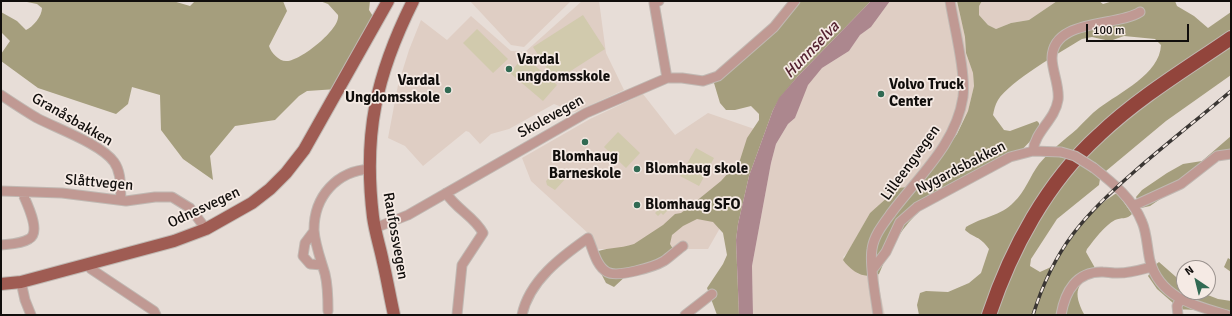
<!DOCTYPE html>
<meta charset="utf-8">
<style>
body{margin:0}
#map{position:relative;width:1232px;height:316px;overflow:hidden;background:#e7ddd7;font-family:Signika,sans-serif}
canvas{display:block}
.frame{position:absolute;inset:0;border:2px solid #110e0c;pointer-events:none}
.north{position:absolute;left:1176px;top:260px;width:40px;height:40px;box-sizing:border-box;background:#f5eae4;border:1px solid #9a928e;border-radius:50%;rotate:325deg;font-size:11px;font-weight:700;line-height:16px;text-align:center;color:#110e0c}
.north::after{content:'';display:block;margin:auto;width:14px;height:18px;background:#316a53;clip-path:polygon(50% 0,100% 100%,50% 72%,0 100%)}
.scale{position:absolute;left:1086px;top:24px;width:103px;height:18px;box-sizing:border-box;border:2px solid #110e0c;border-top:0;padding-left:5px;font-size:12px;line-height:14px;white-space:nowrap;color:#110e0c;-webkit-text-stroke:3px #f5eae4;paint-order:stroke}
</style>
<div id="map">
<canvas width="1232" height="316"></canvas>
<div class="frame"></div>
<div class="north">N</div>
<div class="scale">100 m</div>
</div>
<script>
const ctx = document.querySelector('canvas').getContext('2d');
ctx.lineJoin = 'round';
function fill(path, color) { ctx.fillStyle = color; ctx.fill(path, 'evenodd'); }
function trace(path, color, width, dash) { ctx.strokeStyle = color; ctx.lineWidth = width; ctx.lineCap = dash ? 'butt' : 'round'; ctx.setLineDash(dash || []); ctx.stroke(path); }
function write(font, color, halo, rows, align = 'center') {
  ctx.font = font + ' Signika,sans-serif'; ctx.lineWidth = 3.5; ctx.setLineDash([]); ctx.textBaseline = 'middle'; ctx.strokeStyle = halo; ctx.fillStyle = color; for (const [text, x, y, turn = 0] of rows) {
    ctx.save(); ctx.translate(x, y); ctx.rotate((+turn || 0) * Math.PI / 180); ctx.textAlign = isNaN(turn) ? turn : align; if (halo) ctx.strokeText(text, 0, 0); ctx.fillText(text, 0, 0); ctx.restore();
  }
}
fill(new Path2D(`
 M 470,1 L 571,1 L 524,47 L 511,45 Z
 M 582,1 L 599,1 L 606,53 L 624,90 L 575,112 L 554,104 L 509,129 L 491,134 L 480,144 L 469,132 L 466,131 L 423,166 L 405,146 L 388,138 L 398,85 L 409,50 L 421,20 L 447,40 L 471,16 L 511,51 L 525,52 Z
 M 890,1 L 957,1 L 965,37 L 966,53 L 973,73 L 974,86 L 968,111 L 952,142 L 924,177 L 870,213 L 848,252 L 843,257 L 858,274 L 879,274 L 878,282 L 885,315 L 753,315 L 752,266 L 771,163 L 776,144 L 788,124 L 795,118 L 807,85 L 822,68 L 849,51 L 860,35 L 871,27 Z
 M 982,1 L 1057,1 L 1029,20 L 1011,23 L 996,29 L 988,25 L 979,15 L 979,6 Z
 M 643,94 L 675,135 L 708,113 L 763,132 L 736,200 L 708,249 L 598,249 L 590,235 L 531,181 L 522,158 L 590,119 Z`), '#dfcec4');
fill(new Path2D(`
 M 583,15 L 605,49 L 555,81 L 533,47 Z
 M 477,29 L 508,59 L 493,73 L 463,43 Z
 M 524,56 L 557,85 L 543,101 L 510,73 Z
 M 618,132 L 640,153 L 626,168 L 604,147 Z
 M 696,148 L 714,158 L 699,186 L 680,176 Z
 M 558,168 L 562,169 L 567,177 L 555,190 L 547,185 L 546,181 Z
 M 663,201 L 670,208 L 663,215 L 661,213 L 658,216 L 655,213 L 658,210 L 656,207 Z`), '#d1caad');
fill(new Path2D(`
 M 22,1 L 173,1 L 190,6 L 195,1 L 283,1 L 287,11 L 269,46 C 271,53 280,62 287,61 C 300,61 341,29 338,15 L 328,4 L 320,1 L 370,1 L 369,10 L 378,24 L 337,89 L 307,91 L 299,96 L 275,120 L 235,126 L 210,156 L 213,180 L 183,159 L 161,130 L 160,95 L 132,87 L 128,104 L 116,114 L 38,88 L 1,61 L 1,54 L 10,41 L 1,32 L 1,12 L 17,21 L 26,30 C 33,27 42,16 42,8 L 37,4 Z
 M 795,1 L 871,1 L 798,76 L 780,98 L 773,110 L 749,176 L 738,224 L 736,240 L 739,315 L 717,315 L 707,288 L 723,264 L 727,255 L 723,233 L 713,222 L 697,219 L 683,226 L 672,235 L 670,244 L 676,254 L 628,274 L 614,287 L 606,283 L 591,254 C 604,247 620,249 634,244 L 663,225 L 675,214 L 681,213 L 689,207 L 721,181 L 740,160 L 747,138 L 759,120 L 759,114 L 751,106 L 735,110 L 726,110 L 720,103 L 714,83 Z
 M 957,1 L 982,1 L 979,6 L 979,15 L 988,25 L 996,29 L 1011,23 L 1029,20 L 1057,1 L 1099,1 L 1103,4 L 1113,1 L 1175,1 L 1177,6 L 1194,16 L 1208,28 L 1231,12 L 1231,75 L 1166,121 L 1106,171 L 1100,179 L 1099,185 L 1057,219 L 1031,259 L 1030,266 L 1040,272 L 1051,267 L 1086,218 L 1105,201 L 1115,194 L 1118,194 L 1132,214 C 1127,220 1121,217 1115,220 C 1104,226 1095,239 1087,249 L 1086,252 L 1099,275 C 1075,281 1073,293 1084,314 L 1088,315 L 919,315 L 917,305 L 920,293 L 926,291 L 948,292 L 969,283 L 981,273 L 989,249 C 979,235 975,239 965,230 L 966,227 C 982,217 1001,216 1014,202 C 1025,192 1030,176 1039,164 C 1050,151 1064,140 1077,129 C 1084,122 1091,114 1099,108 C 1119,93 1160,74 1161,45 L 1155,39 L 1124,36 L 1110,41 L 1092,37 L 1082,39 C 1061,52 1010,81 998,100 C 995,105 994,110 993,115 L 1004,130 L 1010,131 L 1037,121 L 1039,123 L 1039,132 L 1015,157 L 923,208 C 903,225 889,249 879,274 C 864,280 851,271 843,260 L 870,213 L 898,188 L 908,187 L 944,152 L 957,134 L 968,111 L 974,86 L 973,73 L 966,53 L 965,37 Z
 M 1231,136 L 1231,157 L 1219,159 L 1150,206 L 1141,208 L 1136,197 L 1142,190 L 1167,173 L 1183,164 L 1202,161 Z
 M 1228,258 L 1231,260 L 1231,272 L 1224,267 Z
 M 1159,262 L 1184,284 L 1184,292 L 1200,292 L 1218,299 L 1231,301 L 1231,315 C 1219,314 1190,308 1181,310 L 1157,289 L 1148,276 L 1155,265 Z`), '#a59e7d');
fill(new Path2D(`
 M 871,1 L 890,1 L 871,27 L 860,35 L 849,51 L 822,68 L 808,85 L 795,118 L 788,124 L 776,144 L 771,163 L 752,266 L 753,315 L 739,315 L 736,240 L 738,224 L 749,176 L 773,110 L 779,98 L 798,76 Z`), '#ac878e');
const minor = new Path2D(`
 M 659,1 L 654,3 L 667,78
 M 1,95 C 13,103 25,111 37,118 C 58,129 101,144 114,162 C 122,173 120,188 121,200
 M 1033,151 C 1035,131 1055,120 1058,100 C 1060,87 1052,71 1052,58 C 1053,18 1117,27 1140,12
 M 1094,168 C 1113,183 1133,199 1142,222 C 1147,233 1147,248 1150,261 C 1160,298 1195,306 1227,315
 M 1,191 L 62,193 L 126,201 L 155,197 L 172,197 L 190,208 L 206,229
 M 446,193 C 456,209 475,217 483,233 L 462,265 L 457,315
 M 1133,206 L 1181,184 L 1217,156 L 1231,154
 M 375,228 L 408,215 L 586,113 L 667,78 L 682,78 L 703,81 L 718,76 L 774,27 L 795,1
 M 314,231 L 305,243 L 303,256 L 310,264 L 322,265
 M 1,245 C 10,244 21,244 29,239 C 42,232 26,202 22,192
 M 91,269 L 154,311 L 156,315
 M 873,269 L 886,252 L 900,222 L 917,207 L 1010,157 L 1033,151 L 1061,152
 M 21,282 L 25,300 L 31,315
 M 328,311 C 328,298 328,286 325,274 C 321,260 315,245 314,230 C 314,196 337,171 370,169
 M 522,315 C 529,281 561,257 588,238 C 593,249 596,266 607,272 C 617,278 654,267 664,261 C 670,257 676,251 683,246
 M 685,315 L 712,294
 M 878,315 C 876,298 869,265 872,249 C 874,235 884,223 892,212 C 919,176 956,144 963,97 C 966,73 954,26 950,1
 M 1061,315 C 1065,292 1076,271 1103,272 C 1107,272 1111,273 1115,273 C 1127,274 1140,270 1151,267
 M 1178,315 L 1177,306 L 1180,300`);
const major = new Path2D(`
 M 1,284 L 21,282 L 174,241 L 206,229 L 252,203 L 270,189 L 286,173 L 304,150 L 388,1
 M 394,315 C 390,297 387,279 383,262 C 380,247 375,232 373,217 C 363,134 376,75 413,1`);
const highway = new Path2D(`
 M 989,315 C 1011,249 1047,182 1099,135 C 1139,97 1186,69 1231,38`);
trace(minor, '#c0b8b2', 11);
trace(major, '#c0b8b2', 14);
trace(highway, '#c0b8b2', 16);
trace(minor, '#c09993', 9);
trace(major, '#9f5c53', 12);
trace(highway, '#92453c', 14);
const rail = new Path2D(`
 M 1033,315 C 1042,286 1055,258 1073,234 C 1091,210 1113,190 1135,171 C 1166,144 1199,118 1231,91`);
trace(rail, '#3a3633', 3.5);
trace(rail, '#f5eae4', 2, [6]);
const minorBridge = new Path2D(`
 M 1061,152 L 1075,156 L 1094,168`);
trace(minorBridge, '#c0b8b2', 11, []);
trace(minorBridge, '#c09993', 9);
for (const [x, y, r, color] of [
 [509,69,4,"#316a53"],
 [448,90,4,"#316a53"],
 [881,94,4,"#316a53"],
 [585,142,4,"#316a53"],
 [637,169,4,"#316a53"],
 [637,205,4,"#316a53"]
]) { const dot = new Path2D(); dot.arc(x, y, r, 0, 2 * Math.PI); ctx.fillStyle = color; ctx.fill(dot); trace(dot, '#f5eae4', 1.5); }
write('bold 15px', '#110e0c', '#f5eae4', [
 ["Vardal",517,60],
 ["ungdomsskole",517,77],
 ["Vardal",440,81,"right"],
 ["Ungdomsskole",440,98,"right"],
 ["Volvo Truck",889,85],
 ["Center",889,102],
 ["Blomhaug",585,157,"center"],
 ["Barneskole",585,174,"center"],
 ["Blomhaug skole",645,169],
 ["Blomhaug SFO",645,205]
], 'left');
write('15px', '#110e0c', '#f5eae4', [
 ["Skolevegen",551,117,-29],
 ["Granåsbakken",72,120,30],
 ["Lilleengvegen",911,163,-54],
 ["Nygardsbakken",961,168,-27],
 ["Slåttvegen",99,183,5],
 ["Odnesvegen",204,208,-25],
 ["Raufossvegen",395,236,80]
]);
write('italic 16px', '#542230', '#f5eae4', [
 ["Hunnselva",812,50,-46]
]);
</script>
